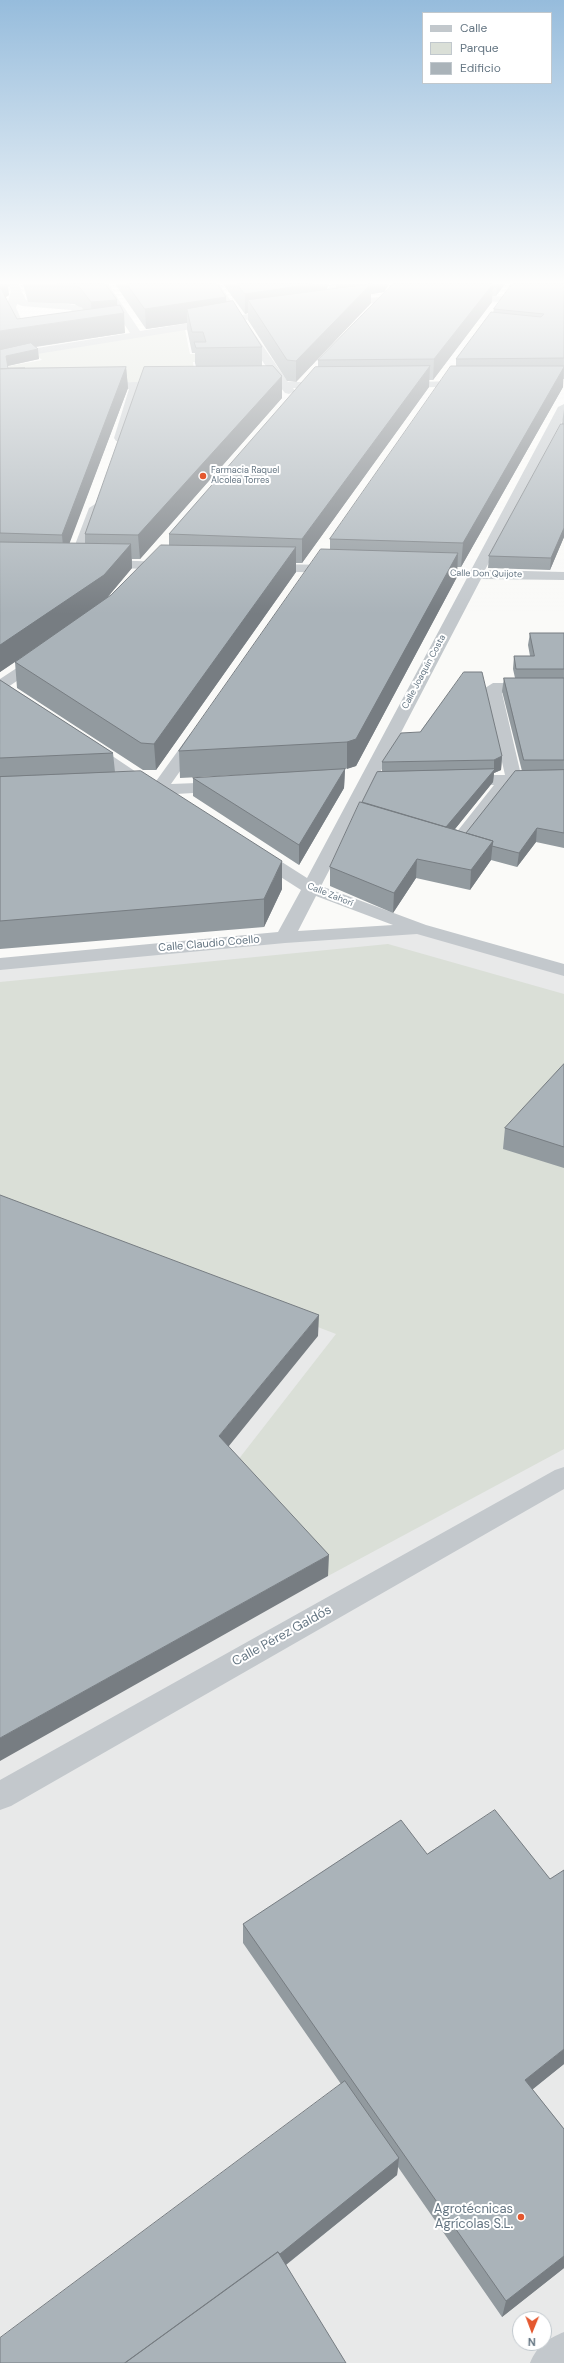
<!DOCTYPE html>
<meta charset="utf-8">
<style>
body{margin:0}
#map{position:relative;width:564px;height:2363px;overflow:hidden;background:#fafaf8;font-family:"DM Sans",sans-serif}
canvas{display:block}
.legend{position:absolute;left:422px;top:12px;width:130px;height:72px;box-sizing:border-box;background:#fff;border:1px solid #c1c8cd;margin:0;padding:5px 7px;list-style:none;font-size:12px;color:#657683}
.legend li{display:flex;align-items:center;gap:8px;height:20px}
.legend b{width:20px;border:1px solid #c1c8cd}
.north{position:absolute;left:512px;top:2311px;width:40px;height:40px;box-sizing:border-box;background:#fff;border:1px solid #c1c8cd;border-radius:50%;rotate:181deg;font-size:11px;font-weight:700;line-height:16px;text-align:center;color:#657683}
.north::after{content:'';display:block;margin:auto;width:14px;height:18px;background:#e4572e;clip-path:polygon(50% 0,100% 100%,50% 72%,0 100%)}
</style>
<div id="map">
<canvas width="564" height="2363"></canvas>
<ul class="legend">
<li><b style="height:5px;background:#c3c8cc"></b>Calle</li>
<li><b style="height:11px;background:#dadfd7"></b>Parque</li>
<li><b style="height:11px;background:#aab3b9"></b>Edificio</li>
</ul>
<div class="north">N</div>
</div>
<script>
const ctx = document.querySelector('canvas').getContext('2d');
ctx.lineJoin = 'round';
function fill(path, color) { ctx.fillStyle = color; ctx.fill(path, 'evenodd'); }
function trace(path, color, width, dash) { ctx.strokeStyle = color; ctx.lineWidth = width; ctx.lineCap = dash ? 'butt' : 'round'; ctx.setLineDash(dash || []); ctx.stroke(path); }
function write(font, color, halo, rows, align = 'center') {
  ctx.font = font + ' "DM Sans",sans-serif'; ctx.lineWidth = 4; ctx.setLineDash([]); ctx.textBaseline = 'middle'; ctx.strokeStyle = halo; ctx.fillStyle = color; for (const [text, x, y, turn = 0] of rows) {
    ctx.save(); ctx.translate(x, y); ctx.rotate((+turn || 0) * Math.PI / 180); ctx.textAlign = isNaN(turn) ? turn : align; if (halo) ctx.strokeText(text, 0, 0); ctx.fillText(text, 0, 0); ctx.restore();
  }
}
fill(new Path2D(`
 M 419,929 L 564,970 L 564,2363 L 0,2363 L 0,964 ZM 520,2319 L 544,2319 L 544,2343 L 520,2343 Z`), '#e8e9e9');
fill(new Path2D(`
 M 185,329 L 190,354 L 201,354 L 204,362 L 193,362 L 194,370 L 271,381 L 71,383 L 11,379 L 9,366 L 42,360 L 34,353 Z
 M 388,944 L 564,994 L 564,1449 L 328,1576 L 231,1469 L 336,1334 L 0,1205 L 0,982 Z`), '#dadfd7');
fill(new Path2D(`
 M 8,284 L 18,284 L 26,300 L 77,305 L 82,308 L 93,327 L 88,330 L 73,330 L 73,326 L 81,324 L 71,310 L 22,306 L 17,304 L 16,308 C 25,327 23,326 43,331 L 44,333 C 41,337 38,337 33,336 C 17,334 12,321 6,308 L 11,291 Z
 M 98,284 L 108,284 L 140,331 L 231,316 L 209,284 L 219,284 L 241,315 L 282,310 L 282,314 L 245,320 L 288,382 L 329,382 L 335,385 L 329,388 L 293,388 L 295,391 L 289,394 L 285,393 L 281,388 L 247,387 L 245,385 L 251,382 L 277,382 L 235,322 L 0,360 L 0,354 L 130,333 Z
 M 331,284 L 341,284 L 328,307 L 320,307 L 319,305 Z
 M 407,296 L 412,299 L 411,301 L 341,305 L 336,302 L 341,299 Z
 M 463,296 L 564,297 L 564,303 L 459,301 L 458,299 Z
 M 469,381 L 475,384 L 473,386 L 399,388 L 393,385 L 399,382 Z
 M 136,382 L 167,382 L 173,385 L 167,388 L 141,389 L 126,438 L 124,441 L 116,441 L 114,438 L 129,389 L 97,389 L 91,386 L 97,383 Z
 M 564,404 L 564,418 L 485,570 L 564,572 L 564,580 L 481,579 L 321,886 L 426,925 L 564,964 L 564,976 L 417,934 L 285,943 L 0,970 L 0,958 L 278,932 L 301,890 L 251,858 L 248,854 L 251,850 L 263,850 L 307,878 L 467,578 L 458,577 L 456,574 L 458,571 L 471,570 L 558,407 ZM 316,896 L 393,925 L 298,931 Z
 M 95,504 L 101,508 L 82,563 L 80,566 L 70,566 L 68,563 L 89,508 Z
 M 101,560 L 171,562 L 178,566 L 171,570 L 96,567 L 94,564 L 96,561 Z
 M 265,564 L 337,565 L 344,569 L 337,573 L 260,571 L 258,568 Z
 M 40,654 L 45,656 L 48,659 L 45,662 L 5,689 L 0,691 L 0,679 L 35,656 Z
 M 493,683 L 564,683 L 564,693 L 502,693 L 521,775 L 564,775 L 564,785 L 512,785 L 463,847 L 451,847 L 448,843 L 494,785 L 457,784 L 455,780 L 457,776 L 463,775 L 505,775 L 485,688 Z
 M 196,732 L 202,734 L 204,737 L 171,784 L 223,782 L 229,783 L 231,787 L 229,791 L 158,795 L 141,794 L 139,789 L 82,748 L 84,745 L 96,745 L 154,784 L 190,734 Z
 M 564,1467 L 564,1489 L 11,1806 L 0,1810 L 0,1780 L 555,1470 Z
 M 564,2332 L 564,2363 L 530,2363 C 537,2346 547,2339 564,2332 Z`), '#c3c8cc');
fill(new Path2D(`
 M 0,284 L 9,295 L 5,297 L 17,319 L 83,310 L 82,308 L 74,304 L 28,302 L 23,284 L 105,284 L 117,300 L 117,306 L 125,333 L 36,347 L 39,359 L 8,366 L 8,368 L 126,367 L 128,388 L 69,543 L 85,543 L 85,534 L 196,367 L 195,363 L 195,353 L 192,353 L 187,329 L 187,323 L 146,329 L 115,284 L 217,284 L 227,302 L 262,347 L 262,367 L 282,398 L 140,559 L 132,559 L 132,568 L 107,598 L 169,546 L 169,534 L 318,367 L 318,360 L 393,284 L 505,284 L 496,296 L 492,296 L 492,302 L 433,380 L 429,380 L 429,387 L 302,563 L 296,563 L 296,572 L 156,770 L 143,770 L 17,688 L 15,662 L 0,672 Z
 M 223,284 L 329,284 L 326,290 L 336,288 L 336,284 L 389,284 L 384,292 L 371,294 L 371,303 L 296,382 L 287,381 L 248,320 L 248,313 L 245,314 Z
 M 564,284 L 564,379 L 563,379 L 563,387 L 461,567 L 457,567 L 457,577 L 356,766 L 345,769 L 344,788 L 299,865 L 193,796 L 193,778 L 259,774 L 180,778 L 179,751 L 330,549 L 330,539 L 456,366 L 456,359 L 493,313 L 494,309 Z
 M 564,409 L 564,537 L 550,570 L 488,568 L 489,556 L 562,424 Z
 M 530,633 L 564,633 L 564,848 L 536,842 L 517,867 L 491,860 L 470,890 L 416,878 L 393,913 L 330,886 L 330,867 L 382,772 L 382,762 L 502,756 L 501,770 L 494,773 L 493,782 L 455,829 L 466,833 L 522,771 L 502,691 L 504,678 L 515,678 L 513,669 L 514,656 L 530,656 L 528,645 Z
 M 0,680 L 113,753 L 115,772 L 282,889 L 264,927 L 0,949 Z
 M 564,1064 L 564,1168 L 503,1149 L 505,1128 Z
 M 243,1924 L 564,2064 L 532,2089 L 564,2129 L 564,2268 L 502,2317 L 398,2167 L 397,2175 L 286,2265 L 0,2363 L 341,2084 L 243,1943 Z`), '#929a9f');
fill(new Path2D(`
 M 0,284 L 8,284 L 9,295 L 0,301 Z
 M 313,284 L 329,284 L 320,302 L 248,300 L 248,313 L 245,314 L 245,294 Z
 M 336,284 L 389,284 L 384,292 L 371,294 L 371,303 L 296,382 L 296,361 L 336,298 Z
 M 493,284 L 492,302 L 433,380 L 434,359 Z
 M 497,284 L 505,284 L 496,296 Z
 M 226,297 L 227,317 L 187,309 L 187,323 L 146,329 L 145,309 Z
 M 117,300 L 118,314 L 124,313 L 125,333 L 0,352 L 0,331 L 92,318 L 91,302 Z
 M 38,349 L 39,359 L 7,366 L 6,356 Z
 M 430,366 L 429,387 L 302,563 L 302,539 Z
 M 126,367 L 128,388 L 64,558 L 62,535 Z
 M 564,367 L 563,387 L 461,567 L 463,543 Z
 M 282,376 L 282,398 L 140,559 L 138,535 Z
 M 564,528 L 564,537 L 550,570 L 551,558 Z
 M 131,544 L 132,568 L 105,600 L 0,672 L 0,645 Z
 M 296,547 L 296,572 L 156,770 L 154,744 Z
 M 458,553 L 457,577 L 356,766 L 347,769 L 347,742 Z
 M 502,756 L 501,770 L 494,773 L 493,782 L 442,845 L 442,831 L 494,770 L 494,760 Z
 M 345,769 L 344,788 L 299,865 L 299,845 Z
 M 537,828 L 536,842 L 517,867 L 519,853 Z
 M 493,841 L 491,860 L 470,890 L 471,870 Z
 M 417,859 L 416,878 L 393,913 L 394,893 Z
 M 282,861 L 282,889 L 264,927 L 264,899 Z
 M 319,1315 L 318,1336 L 220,1457 L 219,1436 Z
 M 329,1555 L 328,1576 L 0,1761 L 0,1738 Z
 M 564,2049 L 564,2064 L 522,2098 L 525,2080 Z
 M 399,2158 L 397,2175 L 278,2271 L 129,2363 Z
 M 564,2256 L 564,2268 L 502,2317 L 506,2301 Z`), '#777d82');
const building = new Path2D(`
 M 56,284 L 105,284 L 117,300 L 91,302 L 80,288 L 73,284 Z
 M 127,284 L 217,284 L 226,297 L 145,309 Z
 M 237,284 L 313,284 L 245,294 Z
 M 371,284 L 296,361 L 287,360 L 248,300 Z
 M 393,284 L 493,284 L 434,359 L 318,360 Z
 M 512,284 L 564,284 L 564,358 L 456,359 L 491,312 L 541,317 L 544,314 L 494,309 Z
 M 0,287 L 17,319 L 120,305 L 124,313 L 0,331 Z
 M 233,301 L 262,347 L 196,348 L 194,342 L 206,342 L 203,332 L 192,332 L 187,309 Z
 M 31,343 L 38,349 L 6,356 L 8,368 L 25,368 L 0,369 L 0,350 Z
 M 273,366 L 282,376 L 138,535 L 85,534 L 144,367 Z
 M 430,366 L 302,539 L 169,534 L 315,367 Z
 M 451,366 L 564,366 L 564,367 L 463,543 L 330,539 Z
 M 126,367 L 62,535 L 0,533 L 0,369 Z
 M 561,424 L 564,424 L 564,528 L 551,558 L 489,556 Z
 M 0,542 L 131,544 L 104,575 L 0,645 Z
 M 161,545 L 296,547 L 154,744 L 141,743 L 15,662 L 111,595 Z
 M 321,549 L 458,553 L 356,739 L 347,742 L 179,751 Z
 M 530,633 L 564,633 L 564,669 L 516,669 L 514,656 L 534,656 Z
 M 464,672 L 482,672 L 502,756 L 494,760 L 382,762 L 401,733 L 420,732 Z
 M 504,678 L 564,678 L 564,760 L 524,760 Z
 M 0,680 L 113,753 L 0,758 Z
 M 345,769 L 299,845 L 193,778 Z
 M 495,769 L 446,827 L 362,802 L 377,772 Z
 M 564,770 L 564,833 L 537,828 L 519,853 L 492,846 L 493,841 L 466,833 L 515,771 Z
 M 141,771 L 282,861 L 264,899 L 0,921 L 0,777 Z
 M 360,802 L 493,841 L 471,870 L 417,859 L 394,893 L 330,867 Z
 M 564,1064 L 564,1147 L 505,1128 Z
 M 0,1195 L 319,1315 L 219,1436 L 329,1555 L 0,1738 Z
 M 495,1810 L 550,1879 L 564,1870 L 564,2049 L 525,2080 L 564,2129 L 564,2256 L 506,2301 L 243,1924 L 401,1820 L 427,1854 Z
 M 345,2081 L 399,2158 L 280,2254 L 278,2252 L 125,2363 L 0,2363 L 0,2338 Z
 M 278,2252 L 346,2363 L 125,2363 Z`);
fill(building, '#aab3b9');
trace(building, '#777d82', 1);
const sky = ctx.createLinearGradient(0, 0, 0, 614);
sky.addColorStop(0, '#96bcdc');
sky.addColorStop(0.46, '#fdfdfc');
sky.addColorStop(1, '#fdfdfc00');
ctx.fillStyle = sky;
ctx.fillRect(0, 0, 564, 614);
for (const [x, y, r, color] of [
 [203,476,4,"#e4572e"],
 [521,2217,4,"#e4572e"]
]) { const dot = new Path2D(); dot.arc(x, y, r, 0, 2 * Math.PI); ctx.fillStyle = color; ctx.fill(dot); trace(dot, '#fff', 1.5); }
write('9px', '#657683', '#fff', [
 ["Farmacia Raquel",211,471],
 ["Alcolea Torres",211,481]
], 'left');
write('9px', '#657683', '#fff', [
 ["Calle Don Quijote",486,574,1],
 ["Calle Joaquín Costa",424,672,-62],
 ["Calle Zahorí",330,895,22]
]);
write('11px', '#657683', '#fff', [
 ["Calle Claudio Coello",209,944,-5]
]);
write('13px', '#657683', '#fff', [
 ["Calle Pérez Galdós",282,1636,-29]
]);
write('13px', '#657683', '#fff', [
 ["Agrotécnicas",513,2210],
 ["Agrícolas S.L.",513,2225]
], 'right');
</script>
